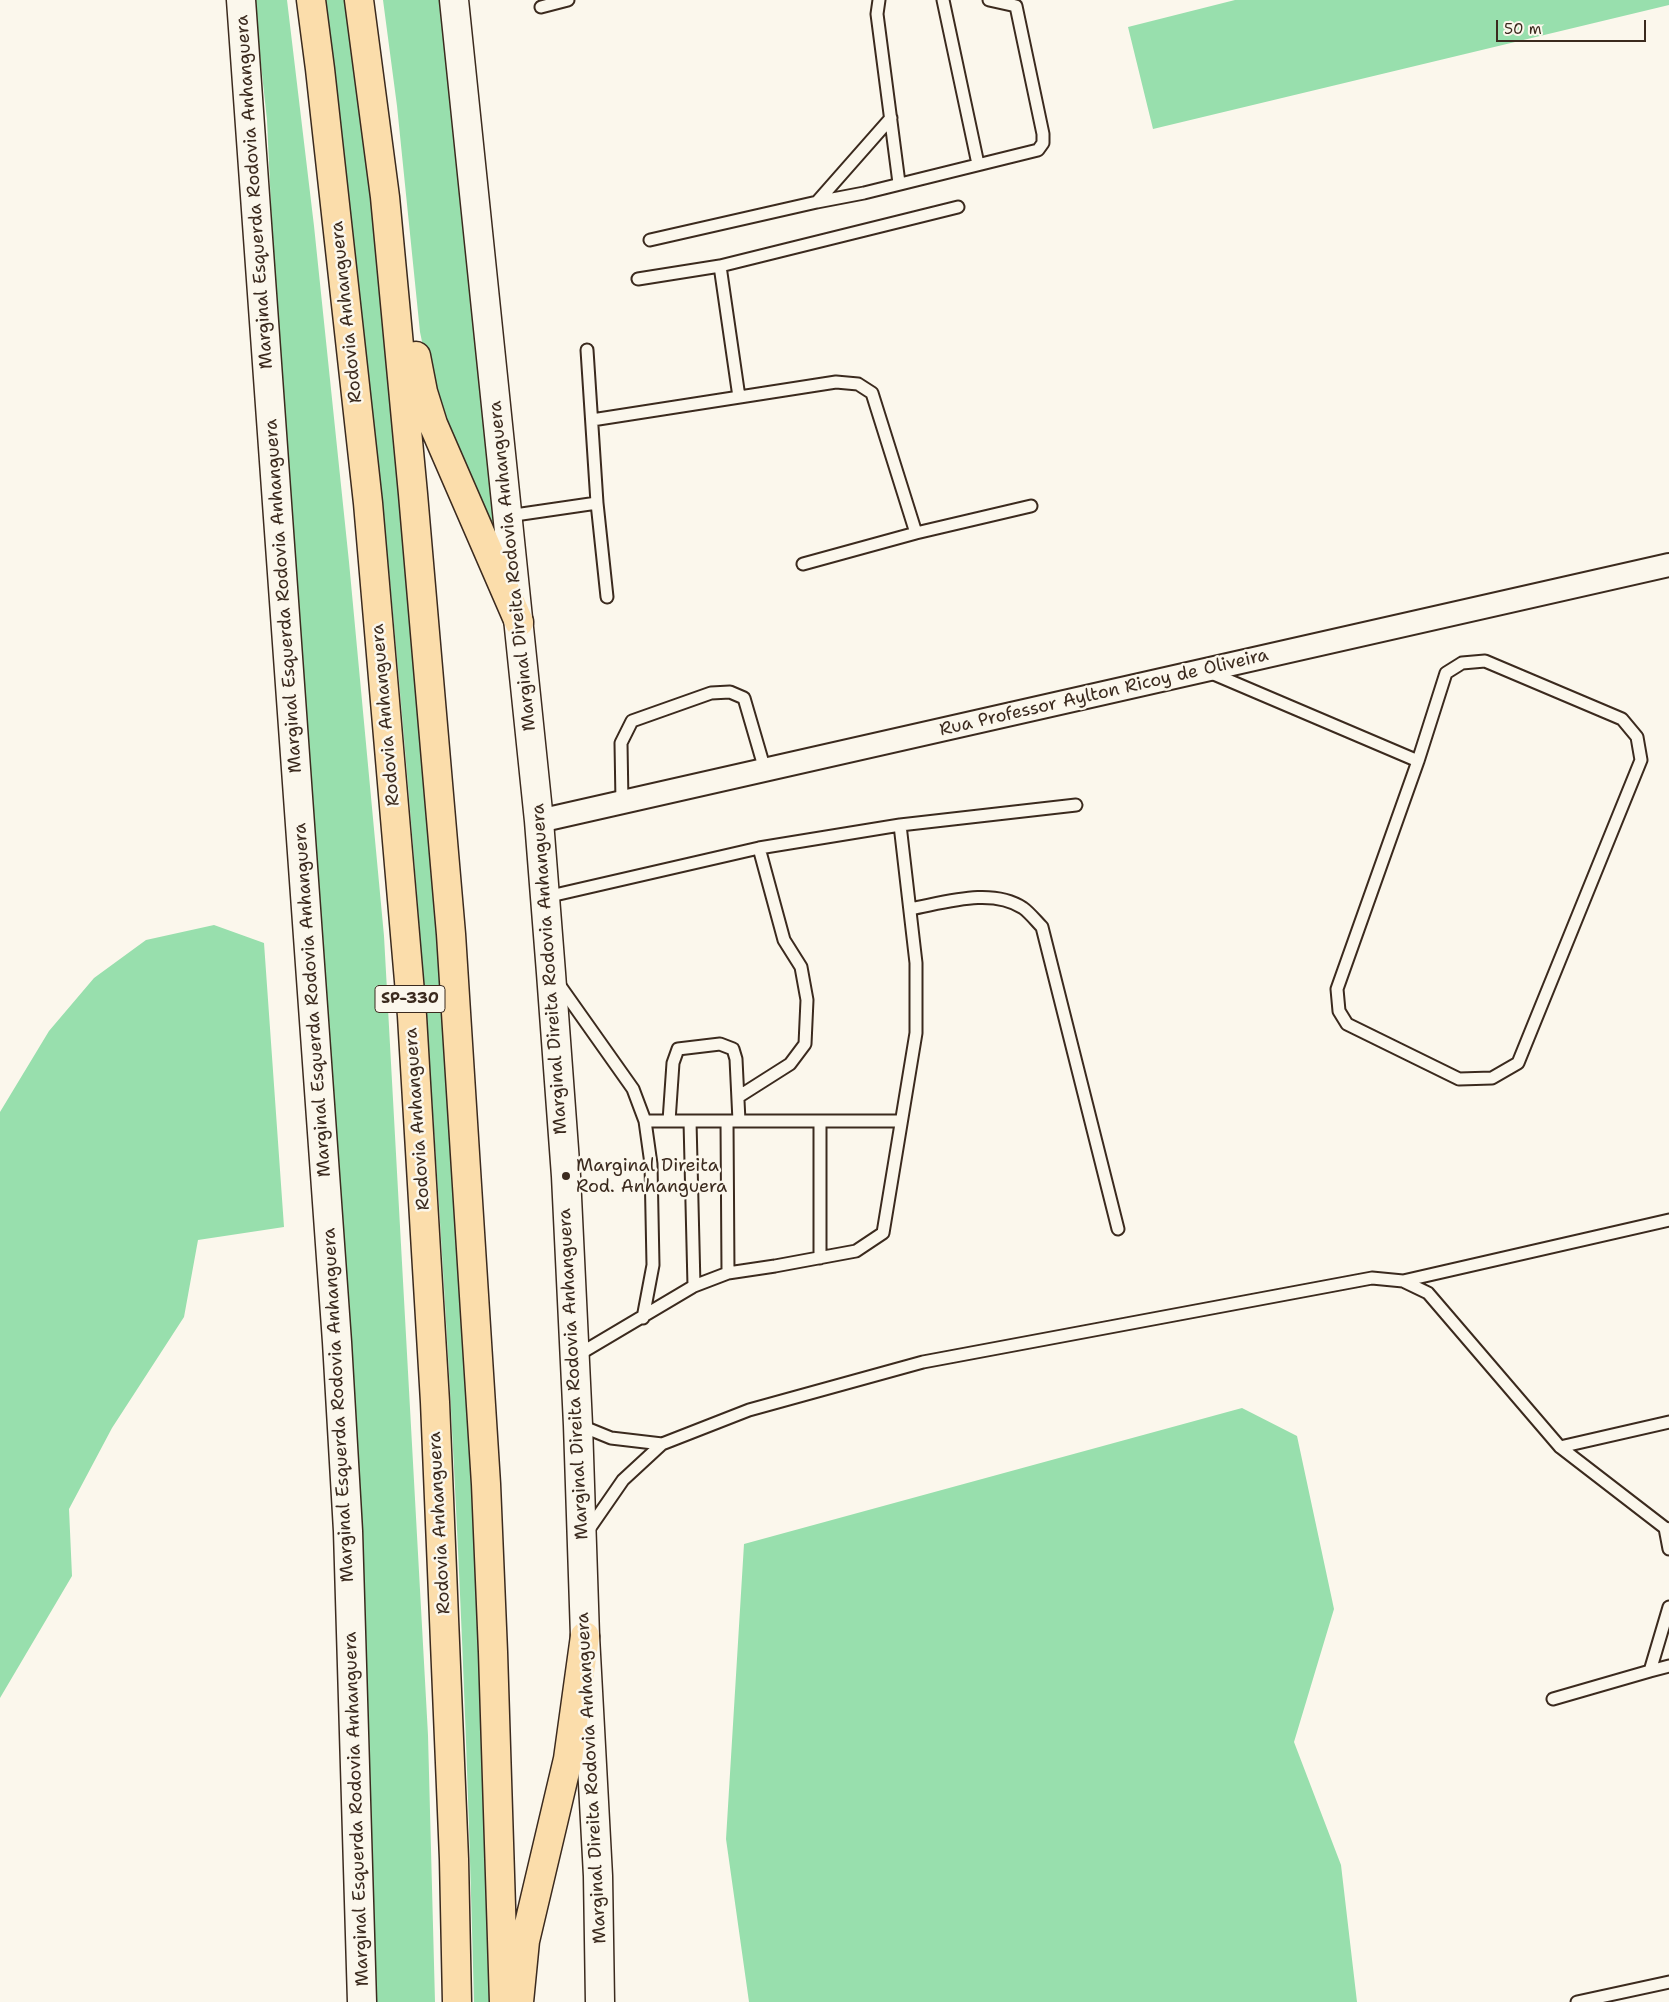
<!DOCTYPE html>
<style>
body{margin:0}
#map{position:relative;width:1669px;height:2002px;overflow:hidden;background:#fbf7ec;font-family:"Shantell Sans",sans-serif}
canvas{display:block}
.scale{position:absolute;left:1496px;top:20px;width:150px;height:22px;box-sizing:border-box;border:2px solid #3b2a1e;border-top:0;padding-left:6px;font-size:15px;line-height:18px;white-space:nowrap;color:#3b2a1e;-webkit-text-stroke:4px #fbf7ec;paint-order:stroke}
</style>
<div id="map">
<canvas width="1669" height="2002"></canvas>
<div class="scale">50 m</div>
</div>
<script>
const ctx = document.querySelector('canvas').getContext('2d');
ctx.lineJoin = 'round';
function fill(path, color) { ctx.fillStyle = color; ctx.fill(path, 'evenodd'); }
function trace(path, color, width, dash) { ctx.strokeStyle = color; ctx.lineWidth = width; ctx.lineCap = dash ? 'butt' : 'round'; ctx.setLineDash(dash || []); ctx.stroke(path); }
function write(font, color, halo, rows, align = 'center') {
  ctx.font = font + ' "Shantell Sans",sans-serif'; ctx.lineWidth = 5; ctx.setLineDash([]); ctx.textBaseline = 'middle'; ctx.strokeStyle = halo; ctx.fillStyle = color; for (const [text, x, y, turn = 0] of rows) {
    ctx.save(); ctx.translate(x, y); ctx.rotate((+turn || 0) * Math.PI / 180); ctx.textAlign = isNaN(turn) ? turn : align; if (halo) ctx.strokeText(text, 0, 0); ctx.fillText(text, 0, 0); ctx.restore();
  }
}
fill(new Path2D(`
 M 254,0 L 287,0 L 314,226 L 349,562 L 384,936 L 428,1735 L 435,2002 L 373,2002 L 344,1269 L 323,939 L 272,229 L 267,120 Z
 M 325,0 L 348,0 L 389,365 L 432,820 L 470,1387 L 492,2002 L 474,2002 C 463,1528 434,1054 390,582 C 372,387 347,194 325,0 Z
 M 383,0 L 444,0 L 502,545 L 478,508 L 429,375 L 420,332 L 397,106 Z
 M 1235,0 L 1669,0 L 1669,5 L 1153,129 L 1128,27 Z
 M 214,925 L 264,943 L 284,1227 L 198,1240 L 184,1317 L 112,1428 L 69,1509 L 72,1576 L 0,1698 L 0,1112 L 49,1031 L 94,978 L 146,940 Z
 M 1242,1408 L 1297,1436 L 1334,1609 L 1294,1742 L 1341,1865 L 1357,2002 L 749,2002 L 726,1839 L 744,1544 Z`), '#98dfad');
const service = new Path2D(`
 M 879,0 L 877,14 L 899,183
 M 943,0 L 978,164
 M 541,7 L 568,0
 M 817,202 L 891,118
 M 650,240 L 817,202 L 864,193 L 1038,150 L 1043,143 L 1043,134 L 1016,6 L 989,0
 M 638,279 L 720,266
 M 587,350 L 597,503
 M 739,397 L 720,266 L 958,207
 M 592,420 L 836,382 L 858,384 L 872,393 L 916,533 L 1031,506
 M 508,516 L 597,503 L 607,597
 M 803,564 L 916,533
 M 1485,661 L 1622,719 L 1637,737 L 1641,760 L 1518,1063 L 1492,1078 L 1459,1079 L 1347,1024 L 1339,1011 L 1337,989 L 1418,761 L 1446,673 L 1462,663 Z
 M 1209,672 L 1418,761
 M 622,802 L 621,743 L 632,721 L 711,693 L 730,692 L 744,698 L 765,770
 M 900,825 L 1076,805
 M 546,897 L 759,848 L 900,825 L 916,963 L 916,1033 L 883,1233 L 856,1251 L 775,1266 L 728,1273 L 694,1286 L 576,1356
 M 910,909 C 944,903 991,887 1023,908 C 1030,913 1036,921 1042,927 L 1118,1229
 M 558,983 L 633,1089 L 645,1121 L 651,1164 L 653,1265 L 643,1318
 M 738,1097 L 790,1064 L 805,1044 L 807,1000 L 801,967 L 784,940 L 759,848
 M 645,1121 L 901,1121
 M 669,1121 L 673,1063 L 678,1049 L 720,1044 L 733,1049 L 736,1059 L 739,1121
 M 690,1121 L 694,1286
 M 727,1121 L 728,1273
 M 820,1258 L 820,1121
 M 1403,1281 L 1669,1220
 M 579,1425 L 611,1438 L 662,1444
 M 1560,1447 L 1669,1422
 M 1665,1528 L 1669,1549
 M 587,1532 L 623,1480 L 662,1444 L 749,1410 L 923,1362 L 1372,1278 L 1403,1281 L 1428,1293 L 1560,1447 L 1665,1528 L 1669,1529
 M 1669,1607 L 1650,1671 L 1669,1666
 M 1553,1699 L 1650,1671
 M 1577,2002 L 1669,1982`);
const minor = new Path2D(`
 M 539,821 L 1669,565`);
const tertiary = new Path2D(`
 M 241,0 L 337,1342 L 348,1531 L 362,2002
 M 454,0 L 539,821 L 551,973 L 566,1176 L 578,1425 L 585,1636 L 598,1876 L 600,2002`);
const motorway = new Path2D(`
 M 311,0 L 320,69 L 368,503 L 412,1016 L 435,1402 L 454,1859 L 457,2002
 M 359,0 L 385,197 L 413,494 L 451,934 L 486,1484 L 493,1652 L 504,2002
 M 416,356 L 423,392 L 433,424 L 519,622
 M 519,2002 L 525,1941 L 568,1759 L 585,1636`);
trace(service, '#3b2a1e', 15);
trace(minor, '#3b2a1e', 26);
trace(tertiary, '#3b2a1e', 31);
trace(motorway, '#3b2a1e', 31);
trace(service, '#fbf7ec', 11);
trace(minor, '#fbf7ec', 22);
trace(tertiary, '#fbf7ec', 28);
trace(motorway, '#fbddab', 28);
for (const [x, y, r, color] of [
 [566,1176,5,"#3b2a1e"]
]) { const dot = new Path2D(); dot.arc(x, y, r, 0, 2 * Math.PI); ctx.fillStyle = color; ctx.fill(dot); trace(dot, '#fbf7ec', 2); }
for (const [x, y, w] of [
 [410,999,70]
]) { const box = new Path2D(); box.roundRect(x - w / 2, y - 13.5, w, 27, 4); ctx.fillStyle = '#fbf7ec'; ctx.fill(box); trace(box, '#3b2a1e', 1); }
write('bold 16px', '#3b2a1e', null, [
 ["SP-330",410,999]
]);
write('18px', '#3b2a1e', '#fbf7ec', [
 ["Marginal Esquerda Rodovia Anhanguera",255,192,-94],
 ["Rodovia Anhanguera",347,312,-96],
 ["Marginal Direita Rodovia Anhanguera",513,566,-96],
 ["Marginal Esquerda Rodovia Anhanguera",284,596,-94],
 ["Rua Professor Aylton Ricoy de Oliveira",1104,693,-13],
 ["Rodovia Anhanguera",386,715,-95],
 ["Marginal Direita Rodovia Anhanguera",550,969,-94],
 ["Marginal Esquerda Rodovia Anhanguera",313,1000,-94],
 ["Rodovia Anhanguera",418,1119,-94],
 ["Marginal Direita Rodovia Anhanguera",574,1374,-93],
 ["Marginal Esquerda Rodovia Anhanguera",339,1405,-93],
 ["Rodovia Anhanguera",440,1523,-93],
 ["Marginal Direita Rodovia Anhanguera",592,1778,-93],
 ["Marginal Esquerda Rodovia Anhanguera",357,1809,-92]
]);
write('18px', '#3b2a1e', '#fbf7ec', [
 ["Marginal Direita",576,1166],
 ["Rod. Anhanguera",576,1187]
], 'left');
</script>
